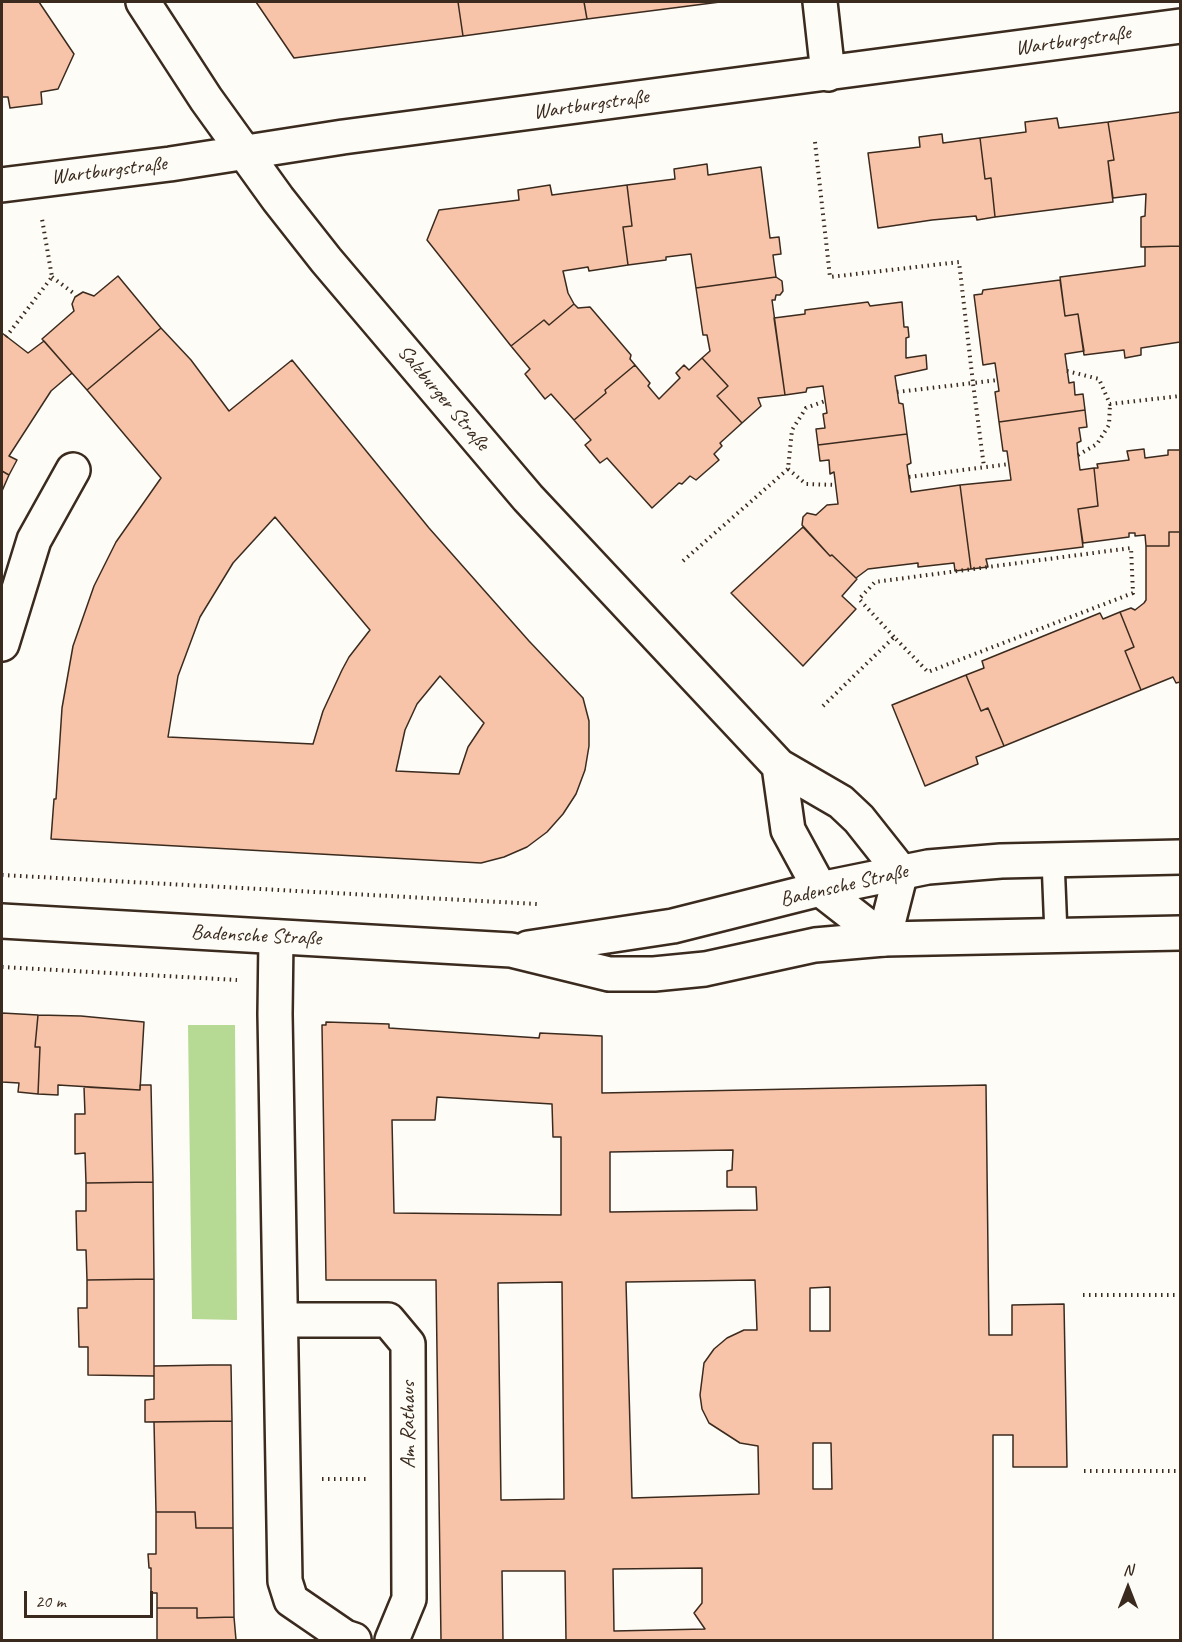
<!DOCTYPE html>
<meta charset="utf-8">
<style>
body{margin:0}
#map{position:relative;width:1182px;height:1642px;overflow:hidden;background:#fdfcf7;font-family:Caveat,sans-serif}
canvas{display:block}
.frame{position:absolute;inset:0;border:3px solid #3b2a1e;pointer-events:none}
.north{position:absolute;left:1098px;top:1558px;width:60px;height:60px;-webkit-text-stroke:4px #fdfcf7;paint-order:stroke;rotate:0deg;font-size:16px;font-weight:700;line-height:24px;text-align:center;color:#3b2a1e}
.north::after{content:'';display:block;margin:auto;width:21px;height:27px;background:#3b2a1e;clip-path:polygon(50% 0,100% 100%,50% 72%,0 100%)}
.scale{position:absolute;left:24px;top:1591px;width:129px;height:27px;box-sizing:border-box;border:3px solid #3b2a1e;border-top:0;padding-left:8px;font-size:18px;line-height:21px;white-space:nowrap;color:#3b2a1e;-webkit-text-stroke:4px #fdfcf7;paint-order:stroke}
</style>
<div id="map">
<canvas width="1182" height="1642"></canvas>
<div class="frame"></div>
<div class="north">N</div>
<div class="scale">20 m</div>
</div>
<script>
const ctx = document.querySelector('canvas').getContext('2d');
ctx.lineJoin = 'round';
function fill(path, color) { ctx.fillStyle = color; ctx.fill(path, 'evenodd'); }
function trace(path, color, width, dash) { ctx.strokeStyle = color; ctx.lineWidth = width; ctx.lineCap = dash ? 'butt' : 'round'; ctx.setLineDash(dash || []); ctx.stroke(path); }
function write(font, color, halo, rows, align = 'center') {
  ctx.font = font + ' Caveat,sans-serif'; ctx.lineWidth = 5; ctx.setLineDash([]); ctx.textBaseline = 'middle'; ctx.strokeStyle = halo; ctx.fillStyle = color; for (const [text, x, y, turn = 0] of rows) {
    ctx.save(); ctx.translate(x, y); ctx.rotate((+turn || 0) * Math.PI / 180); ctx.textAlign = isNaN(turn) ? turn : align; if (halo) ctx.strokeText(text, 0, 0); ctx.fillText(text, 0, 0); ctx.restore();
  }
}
fill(new Path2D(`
 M 188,1025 L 235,1025 L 237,1320 L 192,1319 Z`), '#b6d993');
const building = new Path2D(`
 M 2,2 L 39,2 L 74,54 L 58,89 L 41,92 L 42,104 L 10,108 L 8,97 L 2,97 Z
 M 256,2 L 458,2 L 463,36 L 294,58 Z
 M 458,2 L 584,2 L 587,19 L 463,36 Z
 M 584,2 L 720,2 L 587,19 Z
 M 1180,112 L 1180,246 L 1141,247 L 1141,217 L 1145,216 L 1146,194 L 1113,198 L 1108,161 L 1114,160 L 1108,122 Z
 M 1057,118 L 1059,128 L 1108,122 L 1114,160 L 1108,161 L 1113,202 L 995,217 L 991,178 L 985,179 L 980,138 L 1026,132 L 1025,122 Z
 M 942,134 L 943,143 L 980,138 L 985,179 L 991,178 L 995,217 L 977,220 L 976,216 L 932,220 L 878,228 L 868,153 L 920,147 L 919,137 Z
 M 707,164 L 708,175 L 761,167 L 770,238 L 779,237 L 781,254 L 773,255 L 776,277 L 696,288 L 691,254 L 666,257 L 666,260 L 628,265 L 623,227 L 632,226 L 627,185 L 675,179 L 674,169 Z
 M 550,185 L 552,195 L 627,185 L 632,226 L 623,227 L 628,265 L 589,271 L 588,267 L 563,271 L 568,293 L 574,304 L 549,325 L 544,320 L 511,346 L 427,240 L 439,210 L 519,200 L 518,190 Z
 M 1180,246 L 1180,347 L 1180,342 L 1141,348 L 1141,355 L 1125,358 L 1124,350 L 1084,355 L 1078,314 L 1065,316 L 1060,277 L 1145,266 L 1145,247 Z
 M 118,276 L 161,328 L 87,390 L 42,339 L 74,311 L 72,304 L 75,297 L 83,292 L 94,296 Z
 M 776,277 L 782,281 L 783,291 L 780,295 L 776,295 L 775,300 L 772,300 L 785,395 L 758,398 L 761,406 L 742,423 L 717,396 L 728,386 L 702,358 L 710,351 L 707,335 L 703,335 L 696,288 Z
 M 1060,280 L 1065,316 L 1078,314 L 1084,351 L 1065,354 L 1069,383 L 1074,382 L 1075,395 L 1083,394 L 1085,410 L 999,422 L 995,392 L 999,391 L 995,363 L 983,365 L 974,295 L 982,294 L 983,290 Z
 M 868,302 L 870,306 L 902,302 L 904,327 L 908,327 L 909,337 L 906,338 L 906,358 L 926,355 L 927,369 L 895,376 L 899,403 L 903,404 L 907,434 L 818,445 L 816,429 L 825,428 L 823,414 L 827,413 L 823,386 L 807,388 L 806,392 L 785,395 L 774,318 L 805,314 L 805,310 Z
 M 574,304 L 578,308 L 590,307 L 631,355 L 630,359 L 635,365 L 605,390 L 606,393 L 574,420 L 551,394 L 545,399 L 525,374 L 530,369 L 511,346 L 544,320 L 549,325 Z
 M 161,328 L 191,360 L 229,411 L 292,360 L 429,528 L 529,641 L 583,698 L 589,721 L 589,746 L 585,770 L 576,794 L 563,814 L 547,832 L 527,847 L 504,857 L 481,863 L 51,839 L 54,799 L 56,799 L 62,708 L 73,646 L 94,586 L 116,542 L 161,478 L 87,390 ZM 275,517 L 370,630 L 349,657 L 342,670 L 323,711 L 313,744 L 168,737 L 178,676 L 200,617 L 233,563 ZM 440,676 L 484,723 L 468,747 L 459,774 L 396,771 L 405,730 L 417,704 Z
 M 2,333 L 28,353 L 44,341 L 72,373 L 51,391 L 9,456 L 17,460 L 9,475 L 2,471 Z
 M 702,358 L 728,386 L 717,396 L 742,423 L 720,443 L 722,446 L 714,454 L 719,460 L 696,480 L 690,476 L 682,484 L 679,483 L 652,508 L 607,458 L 600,463 L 585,445 L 591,440 L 574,420 L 606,393 L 605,390 L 635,365 L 650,383 L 648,386 L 659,399 L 680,378 L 676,373 L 684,365 L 689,370 Z
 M 1085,410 L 1087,427 L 1079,428 L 1081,441 L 1077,443 L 1078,455 L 1080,470 L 1094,468 L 1098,506 L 1078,509 L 1083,547 L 986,559 L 988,567 L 971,569 L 960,485 L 1011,480 L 1007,451 L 1003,451 L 999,422 Z
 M 907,434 L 911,463 L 907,465 L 911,492 L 960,485 L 971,569 L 955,571 L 954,563 L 918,567 L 918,563 L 868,569 L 856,578 L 832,555 L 830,556 L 802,525 L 803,517 L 807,513 L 816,515 L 827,505 L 838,504 L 834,472 L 830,474 L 829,460 L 820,461 L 818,445 Z
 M 1144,449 L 1145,458 L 1168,455 L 1168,450 L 1180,450 L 1180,532 L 1169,532 L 1169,546 L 1146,546 L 1145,535 L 1135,536 L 1135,533 L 1129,533 L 1129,537 L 1083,543 L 1078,509 L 1098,506 L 1094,468 L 1098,468 L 1097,464 L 1129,460 L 1127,451 Z
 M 2,471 L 9,475 L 2,491 Z
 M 803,527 L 830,556 L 832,555 L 857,579 L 842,596 L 856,609 L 803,666 L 731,593 Z
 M 1169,532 L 1180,532 L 1180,682 L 1176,683 L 1173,677 L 1141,690 L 1125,651 L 1134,647 L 1120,612 L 1131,608 L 1135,610 L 1144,603 L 1146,600 L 1146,546 L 1169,546 Z
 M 1120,612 L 1134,647 L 1125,651 L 1141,690 L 1004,746 L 988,708 L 981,711 L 966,675 L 984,668 L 982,661 L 1100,613 L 1103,619 Z
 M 966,675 L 981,711 L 988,708 L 1004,746 L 976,757 L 978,764 L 925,786 L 892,705 Z
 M 2,1013 L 38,1015 L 35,1047 L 40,1047 L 38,1094 L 18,1092 L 19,1083 L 2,1082 Z
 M 38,1015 L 81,1016 L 144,1022 L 140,1090 L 58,1085 L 58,1095 L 38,1094 L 40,1047 L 35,1047 Z
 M 326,1022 L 389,1024 L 389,1028 L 539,1038 L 540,1033 L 602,1036 L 602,1093 L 986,1085 L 989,1335 L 1012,1335 L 1012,1305 L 1064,1304 L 1067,1467 L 1013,1467 L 1013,1435 L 993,1435 L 993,1640 L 566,1640 L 565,1571 L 502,1571 L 503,1640 L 441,1640 L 436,1280 L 326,1280 L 322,1025 L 326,1025 ZM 437,1097 L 552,1104 L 553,1137 L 561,1137 L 561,1215 L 394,1213 L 392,1120 L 435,1120 ZM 733,1150 L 732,1170 L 727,1171 L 727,1187 L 756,1187 L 757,1210 L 610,1212 L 610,1152 ZM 755,1280 L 757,1330 L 744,1330 L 727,1338 L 714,1349 L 704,1363 L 700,1395 L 702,1409 L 709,1423 L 740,1443 L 758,1446 L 759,1494 L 632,1498 L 626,1282 ZM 562,1282 L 564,1499 L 501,1500 L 498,1283 ZM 830,1287 L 830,1331 L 810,1331 L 810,1288 ZM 813,1443 L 831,1443 L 832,1489 L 813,1489 ZM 702,1568 L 702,1603 L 694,1613 L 705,1629 L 614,1631 L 613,1569 Z
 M 140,1085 L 151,1085 L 153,1182 L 86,1183 L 85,1153 L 75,1154 L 75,1114 L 85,1114 L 84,1087 L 140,1090 Z
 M 153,1182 L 154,1279 L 87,1280 L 86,1250 L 77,1250 L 76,1211 L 86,1211 L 86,1183 Z
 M 154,1279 L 154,1376 L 88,1375 L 88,1347 L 79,1347 L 78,1308 L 87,1308 L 87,1280 Z
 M 211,1365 L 231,1365 L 232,1421 L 145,1422 L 145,1400 L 154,1399 L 154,1366 Z
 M 232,1421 L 233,1528 L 196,1528 L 195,1512 L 156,1512 L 154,1422 Z
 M 156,1512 L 195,1512 L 196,1528 L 233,1528 L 234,1617 L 197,1618 L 197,1608 L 157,1608 L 157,1593 L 151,1593 L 151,1568 L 149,1568 L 148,1554 L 156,1554 Z
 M 157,1608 L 197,1608 L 197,1618 L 234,1617 L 236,1640 L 157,1640 Z`);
fill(building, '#f7c4a9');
trace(building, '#3b2a1e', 1.5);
const service = new Path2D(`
 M 1053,860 L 1056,934`);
const minor = new Path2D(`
 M 143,2 L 206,99 L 278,199 L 326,260 L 528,498 L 779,766 L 841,802 L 859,819 L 901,872 L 884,939 L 820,889 L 788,830 L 779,766
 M 820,2 L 828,74
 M 2,185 L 170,164 L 343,137 L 1180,26
 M 2,644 L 34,540 L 73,470
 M 276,937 L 275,1014 L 285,1581 L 291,1600 L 345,1637 L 354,1640
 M 281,1320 L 388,1320 L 408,1344 L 409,1599 L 392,1640`);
const tertiary = new Path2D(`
 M 2,921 L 511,950 L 609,974 L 654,974 L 705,969 L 815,945 L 884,939 L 1180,933
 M 528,948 L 673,926 L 820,889 L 928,867 L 1001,861 L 1180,857`);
trace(service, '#3b2a1e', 26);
trace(minor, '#3b2a1e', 38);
trace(tertiary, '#3b2a1e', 38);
trace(new Path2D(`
 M 815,142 L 830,277 L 959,262 L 973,383 L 998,380
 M 52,277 L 76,295
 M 6,337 L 52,277 L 42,219
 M 1067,371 L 1099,379 L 1110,404 L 1180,396
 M 897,392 L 973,383 L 984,467
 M 1078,455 L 1097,444 L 1109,425 L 1110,404
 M 788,469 L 806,484 L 836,485
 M 909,477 L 1009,464
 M 683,561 L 788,469 L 792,430 L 806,408 L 825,401
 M 823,706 L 894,637 L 928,672 L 1133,593 L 1131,548 L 875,582 L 859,599 L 894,637
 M 2,875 L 537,904
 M 2,967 L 237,980
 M 1083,1295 L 1180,1295
 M 1084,1471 L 1180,1471
 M 322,1479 L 369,1479`), '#3b2a1e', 4, [1.5, 4.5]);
trace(service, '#fdfcf7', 21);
trace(minor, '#fdfcf7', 33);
trace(tertiary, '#fdfcf7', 33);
write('21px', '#3b2a1e', '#fdfcf7', [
 ["Wartburgstraße",1073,41,-8],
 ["Wartburgstraße",591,105,-8],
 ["Wartburgstraße",109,171,-7],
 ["Salzburger Straße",443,398,50],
 ["Badensche Straße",844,886,-13],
 ["Badensche Straße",256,936,3],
 ["Am Rathaus",408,1425,-90]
]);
</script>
